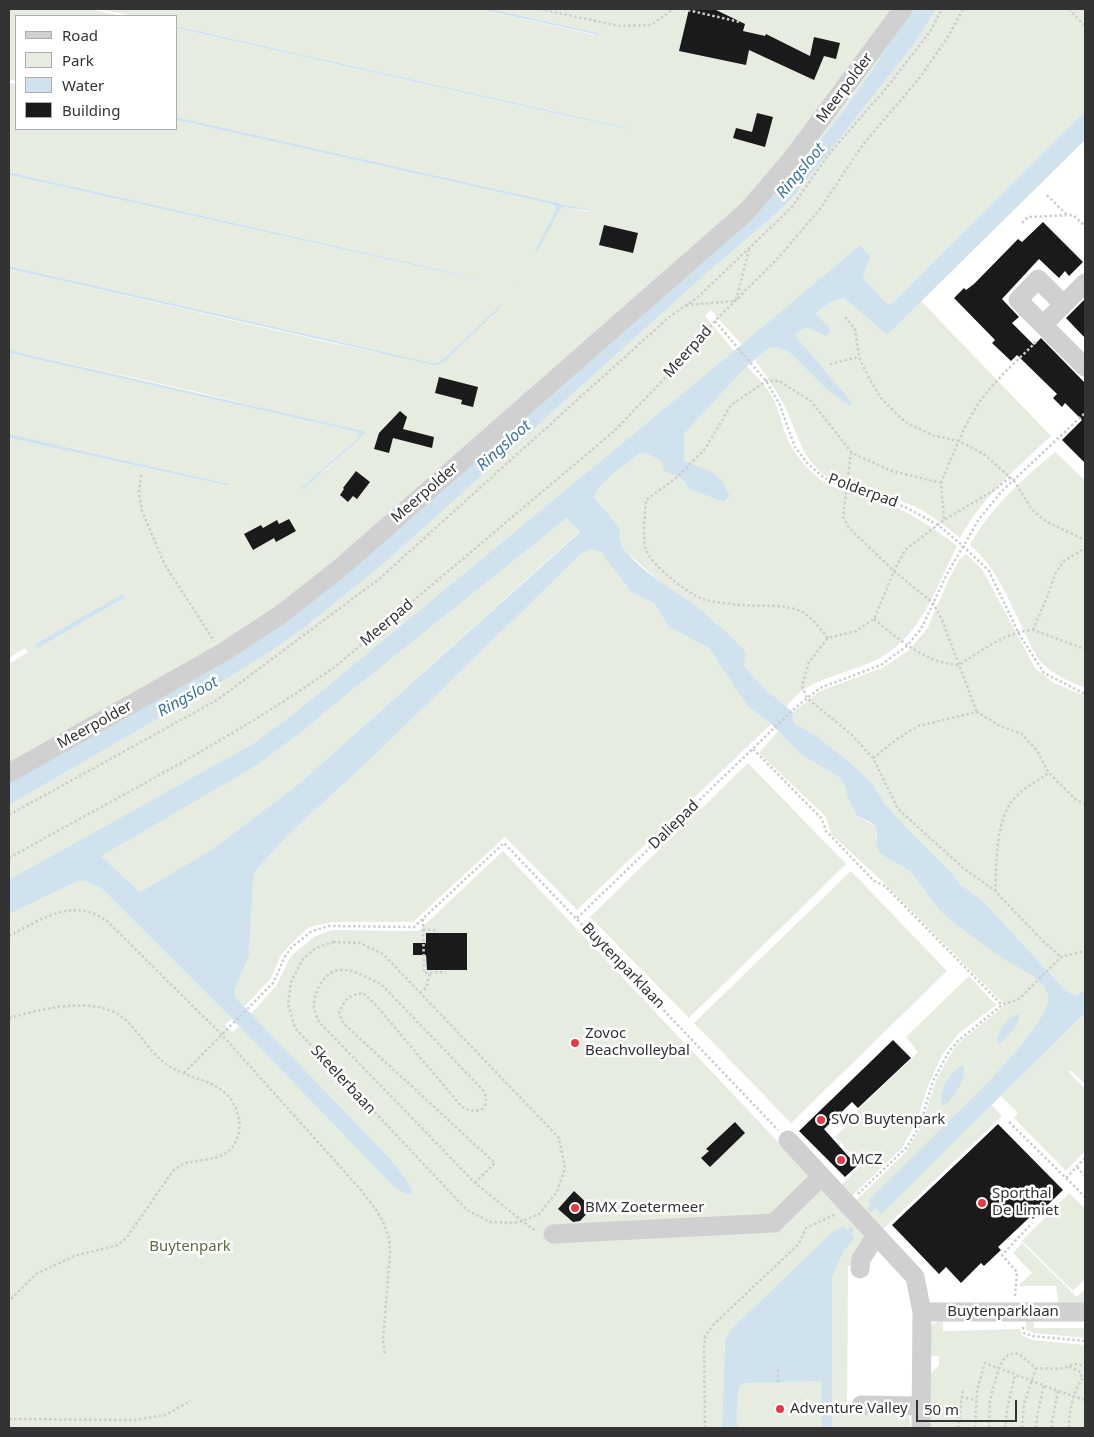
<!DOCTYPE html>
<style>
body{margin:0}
#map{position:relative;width:1094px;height:1437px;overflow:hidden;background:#fff;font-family:"Noto Sans",sans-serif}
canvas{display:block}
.frame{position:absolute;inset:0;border:10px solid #333;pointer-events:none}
.legend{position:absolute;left:15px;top:15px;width:162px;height:115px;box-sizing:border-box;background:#fff;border:1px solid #adadad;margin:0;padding:6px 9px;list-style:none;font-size:15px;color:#333}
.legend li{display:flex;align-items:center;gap:10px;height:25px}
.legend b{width:25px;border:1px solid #adadad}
.scale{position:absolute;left:916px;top:1400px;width:101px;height:22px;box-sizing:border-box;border:2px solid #333;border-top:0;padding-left:6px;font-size:15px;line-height:18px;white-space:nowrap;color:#333;-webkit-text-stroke:4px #fff;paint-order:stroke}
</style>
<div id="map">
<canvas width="1094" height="1437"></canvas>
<div class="frame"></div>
<ul class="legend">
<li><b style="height:6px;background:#d0d0d0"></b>Road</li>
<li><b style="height:14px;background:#e6ecdf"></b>Park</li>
<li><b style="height:14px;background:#cfe2ee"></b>Water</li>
<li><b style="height:14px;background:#1a1a1a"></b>Building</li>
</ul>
<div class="scale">50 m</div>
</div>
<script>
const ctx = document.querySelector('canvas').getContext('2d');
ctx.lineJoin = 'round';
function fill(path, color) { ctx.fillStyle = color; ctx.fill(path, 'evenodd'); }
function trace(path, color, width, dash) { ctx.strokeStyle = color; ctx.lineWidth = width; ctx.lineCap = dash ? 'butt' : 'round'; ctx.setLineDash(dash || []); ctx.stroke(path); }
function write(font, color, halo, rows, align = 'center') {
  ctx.font = font + ' "Noto Sans",sans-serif'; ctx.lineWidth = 5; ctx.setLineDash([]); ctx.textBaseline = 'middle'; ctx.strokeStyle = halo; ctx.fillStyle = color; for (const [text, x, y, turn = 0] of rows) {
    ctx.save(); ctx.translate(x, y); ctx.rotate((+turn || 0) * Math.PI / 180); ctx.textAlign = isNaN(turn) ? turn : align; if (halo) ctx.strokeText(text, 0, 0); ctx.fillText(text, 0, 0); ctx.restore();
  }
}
fill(new Path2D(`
 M 9,9 L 89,9 L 123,16 L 16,16 L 16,81 L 9,79 Z
 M 99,9 L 479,9 L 594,35 L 598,33 L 491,9 L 911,9 C 871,76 824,141 770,198 L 234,656 L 9,783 L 9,664 L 28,652 L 25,648 L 9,658 L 9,438 L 228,486 L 229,484 L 9,434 L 9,353 L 357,432 L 359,434 L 358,438 L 302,487 L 327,469 L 364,433 L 193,391 L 9,350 L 9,269 L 327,342 L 438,365 L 502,304 L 444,358 L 438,362 L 433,363 L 9,266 L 9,175 L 516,288 L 429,267 L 9,172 L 9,83 L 16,84 L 16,129 L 176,129 L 176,120 L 551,204 L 557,208 L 548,226 L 560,209 L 564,207 L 589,212 L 590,210 L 176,117 L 176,28 L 571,117 L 627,129 L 628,128 L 176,26 L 176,16 L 133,16 ZM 122,594 L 125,595 L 124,598 L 38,648 L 37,643 Z
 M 936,9 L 1085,9 L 1085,111 L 894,301 L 890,304 L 886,303 L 863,278 L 870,256 L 860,245 L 742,345 L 711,310 L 705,316 L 734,351 L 296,712 L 254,743 L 55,855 L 84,880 L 101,888 L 232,1019 L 225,1025 L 232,1032 L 239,1026 L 394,1187 L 405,1194 L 411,1187 L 396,1165 L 251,1014 L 276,986 L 291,956 L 314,937 L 331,930 L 418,931 L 503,851 L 869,1238 L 855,1265 L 848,1266 L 847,1411 L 906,1410 L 910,1421 L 910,1428 L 832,1427 L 832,1277 L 843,1252 L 855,1238 L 851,1234 L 851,1226 L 847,1230 L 843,1226 L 831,1233 L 732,1328 L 725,1340 L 722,1428 L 9,1428 L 9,805 L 218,684 L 270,652 L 305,627 L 382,565 L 438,515 L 708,272 L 778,212 L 795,195 L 912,47 Z
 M 844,298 L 887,335 L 921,301 L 1051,436 C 1018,467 982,497 960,538 C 944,525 928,512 909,504 C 886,494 841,489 823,474 C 798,452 798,432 784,405 C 775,389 765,375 755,360 L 769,348 L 775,347 L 789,352 L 826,389 L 851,407 L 852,402 L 795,335 L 807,327 L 830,330 L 816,315 L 830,302 Z
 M 747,366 C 756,376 766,386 773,398 C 780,412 782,428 789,442 C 796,456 808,470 820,479 C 836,492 859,494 878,500 C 907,510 933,527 957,546 C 936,587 923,633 880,658 C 854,672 823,675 799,693 C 794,696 790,703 786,707 L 766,690 L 743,665 L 717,623 L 691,603 L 663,585 L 626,551 L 619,541 L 620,528 L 594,497 C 603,478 623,466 640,453 L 650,455 L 662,462 L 664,471 L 681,478 L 689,489 L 725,502 L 730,497 L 684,460 L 684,434 Z
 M 1055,452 L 1085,480 L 1085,688 C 1071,682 1056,676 1045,666 C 1035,657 1030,644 1025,633 C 1010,603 996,566 970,545 C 991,507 1022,480 1055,452 Z
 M 567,518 L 580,531 L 301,782 L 211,850 L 140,892 L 100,855 L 259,764 L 308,727 L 331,707 Z
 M 590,549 L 601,552 L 606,556 L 626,586 L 631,592 L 654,603 L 669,627 L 709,648 L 747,704 L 771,724 L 577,910 L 505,837 L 413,922 L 333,922 L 309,927 L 294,941 L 281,955 L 271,978 L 244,1007 L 236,998 L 234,991 L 249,956 L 253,881 L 255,872 L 260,866 L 289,834 L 374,756 L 581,554 Z
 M 966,554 L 982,569 L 1035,668 L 1054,683 L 1085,696 L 1085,990 L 1078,995 L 1066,991 L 983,901 L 960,884 L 950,871 L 904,825 L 885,804 L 872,783 L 848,761 L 818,737 L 794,723 L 793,712 L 820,691 L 882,668 L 908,651 L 927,629 L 949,579 L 959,560 Z
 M 778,731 L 803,756 L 839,777 L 846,788 L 847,796 L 856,815 L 876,827 L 876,839 L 887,857 L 910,871 L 941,912 L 956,925 L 1002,958 L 1034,977 L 1044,987 L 1048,994 L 1048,1002 L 1044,1012 L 1035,1027 L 1022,1044 L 991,1079 L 869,1201 L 872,1205 L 868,1209 L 875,1208 L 881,1213 L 992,1105 L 1002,1116 L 880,1232 L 853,1203 L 905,1153 L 921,1127 L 936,1080 L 956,1045 L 1005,1005 L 884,883 L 831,834 L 826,817 L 759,753 Z
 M 748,763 L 846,864 L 689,1018 L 590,917 Z
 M 851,871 L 947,971 L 791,1123 L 694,1023 Z
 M 969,976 L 996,1005 L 958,1034 L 942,1055 L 927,1088 L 917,1121 L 902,1148 L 851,1197 L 840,1186 L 862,1164 L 835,1137 L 846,1126 L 850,1118 L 918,1052 L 906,1037 Z
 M 1085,1013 L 1085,1084 L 1070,1070 L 1068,1071 L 1085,1089 L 1085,1151 L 1066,1171 L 1014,1118 L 1018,1113 L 1001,1096 Z
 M 1069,1193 L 1085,1208 L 1085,1279 L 1073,1291 L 1022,1241 Z
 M 1022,1243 L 1077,1297 L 1085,1289 L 1085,1304 L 1059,1305 L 1056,1286 L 1018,1286 L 1032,1273 L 1013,1253 Z
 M 1034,1320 L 1034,1328 L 1085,1328 L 1085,1338 L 1034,1333 L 1026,1330 L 1026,1321 Z
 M 943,1321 L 943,1331 L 1020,1329 L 1022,1335 L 1032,1340 L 1085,1345 L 1085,1428 L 928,1428 L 927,1377 L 939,1365 L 939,1356 L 931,1356 L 931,1326 L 934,1323 Z
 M 822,1381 L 822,1428 L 737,1428 L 738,1389 L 742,1382 Z`), '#e6ecdf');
fill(new Path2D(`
 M 479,9 L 491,9 L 598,33 L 598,35 Z
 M 911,9 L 936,9 L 912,47 L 795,195 L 778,212 L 708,272 L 438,515 L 382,565 L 305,627 L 270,652 L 218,684 L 9,805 L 9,783 L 234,656 L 770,198 C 824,141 871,76 911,9 Z
 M 176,26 L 628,128 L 627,129 L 571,117 L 176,28 Z
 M 1085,111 L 1085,140 L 887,335 L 844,298 L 830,302 L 816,314 L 831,330 L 826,336 L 807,327 L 795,335 L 852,402 L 851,407 L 826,389 L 789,352 L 775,347 L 769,348 L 747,366 L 684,434 L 684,460 C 692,466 701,467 710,471 C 720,476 726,487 730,497 L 724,502 L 689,489 L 681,478 L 664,471 L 662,462 L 650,455 L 640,453 C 624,466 603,478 594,497 L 620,528 C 619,537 619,543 625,550 C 643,573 669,587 692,603 C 712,618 729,635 746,652 L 743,665 L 766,690 L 793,712 L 794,723 L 818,737 L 848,761 L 872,783 L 885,804 L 904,825 L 950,871 L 960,884 L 983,901 L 1066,991 L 1077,995 L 1085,990 L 1085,1013 L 881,1214 L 875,1208 L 871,1213 L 867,1209 L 871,1205 L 868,1201 L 991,1079 L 1022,1044 L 1035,1027 L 1044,1012 L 1048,1002 L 1048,994 L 1044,987 L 1034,977 L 1002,958 L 956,925 L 941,912 L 910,871 L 881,854 L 877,848 L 876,827 L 870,822 L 856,815 L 847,796 L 846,788 L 839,777 L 803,756 L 771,724 L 747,705 L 709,648 L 669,627 L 654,603 L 631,592 L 601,552 L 590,549 L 581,554 L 374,756 L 289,834 L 260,866 L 255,872 L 253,881 L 249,956 L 234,991 L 236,998 L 396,1165 L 411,1187 L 412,1193 L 411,1195 L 405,1194 L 394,1187 L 232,1019 L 101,888 L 84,880 L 75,882 L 9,914 L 9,880 L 254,743 L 296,712 L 734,351 L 860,245 L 870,256 L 863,278 L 886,303 L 890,304 L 894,301 ZM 567,518 L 580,532 L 301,782 L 211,850 L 140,892 L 101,856 L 259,764 L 308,727 L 331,707 Z
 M 176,117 L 590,210 L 590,211 L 564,207 L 560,209 L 536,254 L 535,253 L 537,247 L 556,210 L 555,206 L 551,204 L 176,120 Z
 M 9,172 L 429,267 L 516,288 L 9,175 Z
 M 9,266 L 433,363 L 438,362 L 444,358 L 502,304 L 503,305 L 445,361 L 438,365 L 433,365 L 9,269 Z
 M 9,350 L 363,431 L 365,433 L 353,445 L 302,490 L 302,487 L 358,438 L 359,434 L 357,432 L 9,353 Z
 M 9,434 L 229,484 L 229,486 L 9,438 Z
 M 122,594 L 125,595 L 124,598 L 38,648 L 35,646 L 37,643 Z
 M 1019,1014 C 1020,1025 1008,1036 1001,1043 L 997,1043 C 997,1032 1007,1017 1019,1014 Z
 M 963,1065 C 967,1079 955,1094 946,1105 L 942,1105 C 938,1090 950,1072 963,1065 Z
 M 843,1226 L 847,1230 L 851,1226 L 854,1230 L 851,1234 L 855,1238 L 843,1252 L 832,1277 L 832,1427 L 834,1428 L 822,1428 L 821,1381 L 742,1383 L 738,1389 L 737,1428 L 722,1428 L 725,1340 L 732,1328 L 831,1233 Z`), '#cfe2ee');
fill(new Path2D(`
 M 689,9 L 714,9 L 745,24 L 743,31 L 765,36 L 766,34 L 810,56 L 814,37 L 840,43 L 836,59 L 824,56 L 814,80 L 749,50 L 746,65 L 679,51 Z
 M 757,113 L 773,117 L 765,147 L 733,138 L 736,128 L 752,132 Z
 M 1043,222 L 1083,262 L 1069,276 L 1065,271 L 1059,278 L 1039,259 L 1002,299 L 1019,317 L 1012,323 L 1034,345 L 1041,338 L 1085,383 L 1085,463 L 1062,440 L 1082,420 L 1065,403 L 1062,407 L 1053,398 L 1057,394 L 1017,355 L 1011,361 L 992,343 L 995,340 L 954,298 L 964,288 L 966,290 L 974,284 L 1018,239 L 1022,242 Z
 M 604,225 L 638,233 L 633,253 L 599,245 Z
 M 1085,299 L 1085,338 L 1066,318 Z
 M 439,377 L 478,387 L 473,407 L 461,404 L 462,400 L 435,393 Z
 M 400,411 L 407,417 L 403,429 L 434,437 L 432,448 L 393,438 L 389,453 L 374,449 L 379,433 Z
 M 356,471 L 370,482 L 357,499 L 353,496 L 348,502 L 340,495 L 344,489 L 343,488 Z
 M 289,519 L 296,531 L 276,542 L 274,538 L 253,550 L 244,534 L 261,525 L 263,528 L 277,520 L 279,524 Z
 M 426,933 L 467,933 L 467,970 L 427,970 L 426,955 L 413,955 L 413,943 L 426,943 Z
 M 893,1040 L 911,1058 L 858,1108 L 852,1102 L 824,1129 L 857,1166 L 845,1177 L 799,1131 Z
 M 735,1122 L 745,1133 L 710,1167 L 701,1158 L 709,1151 L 706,1149 Z
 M 998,1124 L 1063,1190 L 1033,1219 L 1031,1216 L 998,1247 L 1001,1250 L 984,1266 L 981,1263 L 961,1283 L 946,1267 L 939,1274 L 892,1225 Z
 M 574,1191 L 592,1208 L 580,1221 L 573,1222 L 558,1209 Z`), '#1a1a1a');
trace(new Path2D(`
 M 540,9 L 619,26 L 651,25 L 673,9
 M 683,9 L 740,22
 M 1069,9 L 1085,26
 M 1047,195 L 1067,215
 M 1022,223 L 1028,217 L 1073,215 L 1085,226
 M 736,300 L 749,250
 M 686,305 L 735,301
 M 845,317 L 855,329 L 859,357 L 867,374 L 880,397 L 905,422 L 932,435 L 959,441 L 984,454 L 1014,481 L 1032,510 L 1047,522 L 1085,540
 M 715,321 L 766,381 L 779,403 L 795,447 L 808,464 L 823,477 L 832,482 L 875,495 L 907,508 L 938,525 L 962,545 L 989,571 L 1019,634 L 1044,673 L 1085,694
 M 830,364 L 859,357
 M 851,452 L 843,517 L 849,528 L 894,571 L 933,603 L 942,620 L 977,712
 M 141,475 L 139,492 L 142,511 L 165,565 L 214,641
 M 1010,477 L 996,489 L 944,520 L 905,550 L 894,571 L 874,619 L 856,631 L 828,638 L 809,662 L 802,686 L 807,698 L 852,735 L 873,758 L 898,809 L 962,867 L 995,891 L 1042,940 L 1061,957
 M 941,483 C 952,457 965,422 981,400 C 997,378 1018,360 1037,341
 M 874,619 C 900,640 924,662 958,665 C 981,652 1006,631 1033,630 L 1085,649
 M 1033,630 L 1048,595 L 1055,574 L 1064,561 L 1085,548
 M 828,638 C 820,629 814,619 804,613 C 786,603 764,607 744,605 C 732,604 718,603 706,600 C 690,596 651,565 646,550 C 642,539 645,513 646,500 L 676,478 L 705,449 L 731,405 L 766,381 L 779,381 L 811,401 L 852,453 L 892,471 L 941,483 L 944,520
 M 753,749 L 822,819 L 826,831 L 874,881 L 885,886 L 1002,1005
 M 873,758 L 897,739 L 918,726 L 977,712 L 1000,726 L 1022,734 L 1037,751 L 1049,773 L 1076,800 L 1085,804
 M 9,815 L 217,700 L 379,579 L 668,318 L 698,297 L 791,208 L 829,154 L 883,92 L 930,32 L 942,9
 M 9,858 C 119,796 233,739 336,666 L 613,432 L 672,371 L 715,321 L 779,257 L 820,209 L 862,146 L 921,76 L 949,35 L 963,9
 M 995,891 C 997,863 995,828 1010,804 C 1019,790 1036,782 1049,773
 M 577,918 L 796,707 L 820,688 L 881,665 L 907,646 L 921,629 L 947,574 L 979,519 L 1002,491 L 1085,413
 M 423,919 L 424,973 L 446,972
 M 423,930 L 438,930
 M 9,936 C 33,924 61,904 89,912 C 95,913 101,918 106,920 L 222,1035 L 360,1189 L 376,1210 L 384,1224 L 389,1238 L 390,1252 L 383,1340 L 385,1355
 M 333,942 L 360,943 L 383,954 L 559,1138 L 565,1168 L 557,1192 L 539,1214 L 523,1221 L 514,1223 L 490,1222 L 467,1210 L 295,1028 L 288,1004 L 291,982 L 303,959 L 316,948 Z
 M 420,993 L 426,988 L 430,973
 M 9,1018 C 40,1010 74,1000 106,1009 C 133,1017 142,1044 161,1060 C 188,1084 227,1075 238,1115 C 241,1125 239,1136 234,1145 C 224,1161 201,1159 186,1163 C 181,1165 177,1168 173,1171 L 127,1237 L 118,1245 L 74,1256 L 36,1274 L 9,1301
 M 184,1073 L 268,988 L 274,982 L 284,958 L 292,947 L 312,931 L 329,926 L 414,927 L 504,843 L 778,1130
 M 1009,1122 L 1085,1197
 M 1077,1167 L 1085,1176
 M 1066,1178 L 1085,1158
 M 475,1183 L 495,1163 L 343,1023 L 339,1012 C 346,998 348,996 363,993 L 375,1004 L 462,1107 C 477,1115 491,1110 484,1091 L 381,984 C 370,979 357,971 345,970 C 327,968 315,988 314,1004 C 313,1010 317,1017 319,1022 L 475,1183 L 531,1228 L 537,1231
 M 858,1194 L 907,1147 L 920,1125 L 933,1081 L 950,1050 L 958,1041 L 1002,1005 L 1019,999 L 1061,957 L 1085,951
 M 1015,1296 L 1017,1272 L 1002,1255 L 1032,1223
 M 1023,1327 L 1024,1333 L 1033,1336 L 1085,1341
 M 1069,1367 L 1077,1370 L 1081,1373 L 1081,1379
 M 778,1382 L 778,1368
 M 961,1397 L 976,1400
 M 9,1419 L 134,1420 L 165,1415 L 191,1401
 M 705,1428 L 704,1350 L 705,1336 L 714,1324 L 799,1244 L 806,1228 L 836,1214
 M 958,1428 L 963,1389
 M 975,1428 L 977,1390 L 985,1363 L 1058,1391 L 1085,1400
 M 989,1428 L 990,1400 L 999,1368 L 1003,1360 L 1008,1355 L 1014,1353 L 1019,1354 L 1036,1368 L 1059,1369 L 1076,1364 L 1080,1365 L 1085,1368
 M 1005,1428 L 1007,1410 L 1015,1374
 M 1022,1428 L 1024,1404 L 1036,1368
 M 1036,1428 L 1037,1416 L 1044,1385
 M 1052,1428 L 1052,1422 L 1058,1391
 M 1069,1428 C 1069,1410 1073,1390 1085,1375`), '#cdcdcd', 2.5, [2.5, 2.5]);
trace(new Path2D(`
 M 1085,283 L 1043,325 L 1085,367
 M 1043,325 L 1018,300 L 1038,279 L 1063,304
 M 9,773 L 222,653 L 280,615 L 340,568 L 746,212 L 791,160 L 903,9
 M 788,1140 L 915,1277 L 922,1312 L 921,1428
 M 553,1234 L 774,1223 L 821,1177
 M 860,1269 L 861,1259 L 876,1236
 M 922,1312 L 1085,1312
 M 861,1405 L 921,1406`), '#d0d0d0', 19);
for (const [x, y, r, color] of [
 [575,1043,5,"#e63946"],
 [821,1120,5,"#e63946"],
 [841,1160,5,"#e63946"],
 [982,1203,5,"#e63946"],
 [575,1208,5,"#e63946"],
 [780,1409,5,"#e63946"]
]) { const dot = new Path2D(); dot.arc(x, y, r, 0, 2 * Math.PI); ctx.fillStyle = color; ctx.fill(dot); trace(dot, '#fff', 2); }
write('15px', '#333', '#fff', [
 ["Meerpolder",845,88,-53],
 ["Meerpad",688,352,-48],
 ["Polderpad",863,491,20],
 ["Meerpolder",425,493,-41],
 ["Meerpad",387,623,-40],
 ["Meerpolder",95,725,-29],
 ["Daliepad",674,825,-44],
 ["Buytenparklaan",623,966,46],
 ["Skeelerbaan",343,1080,47],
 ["Buytenparklaan",1003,1312]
]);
write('15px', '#333', '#fff', [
 ["Zovoc",585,1034],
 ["Beachvolleybal",585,1051],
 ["SVO Buytenpark",831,1120],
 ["MCZ",851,1160],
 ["Sporthal",992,1194],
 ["De Limiet",992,1211],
 ["BMX Zoetermeer",585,1208],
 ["Adventure Valley",790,1409]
], 'left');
write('15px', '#56703f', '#fff', [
 ["Buytenpark",190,1247]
]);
write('italic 16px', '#3f7597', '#fff', [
 ["Ringsloot",801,171,-50],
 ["Ringsloot",504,446,-42],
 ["Ringsloot",188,697,-29]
]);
</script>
